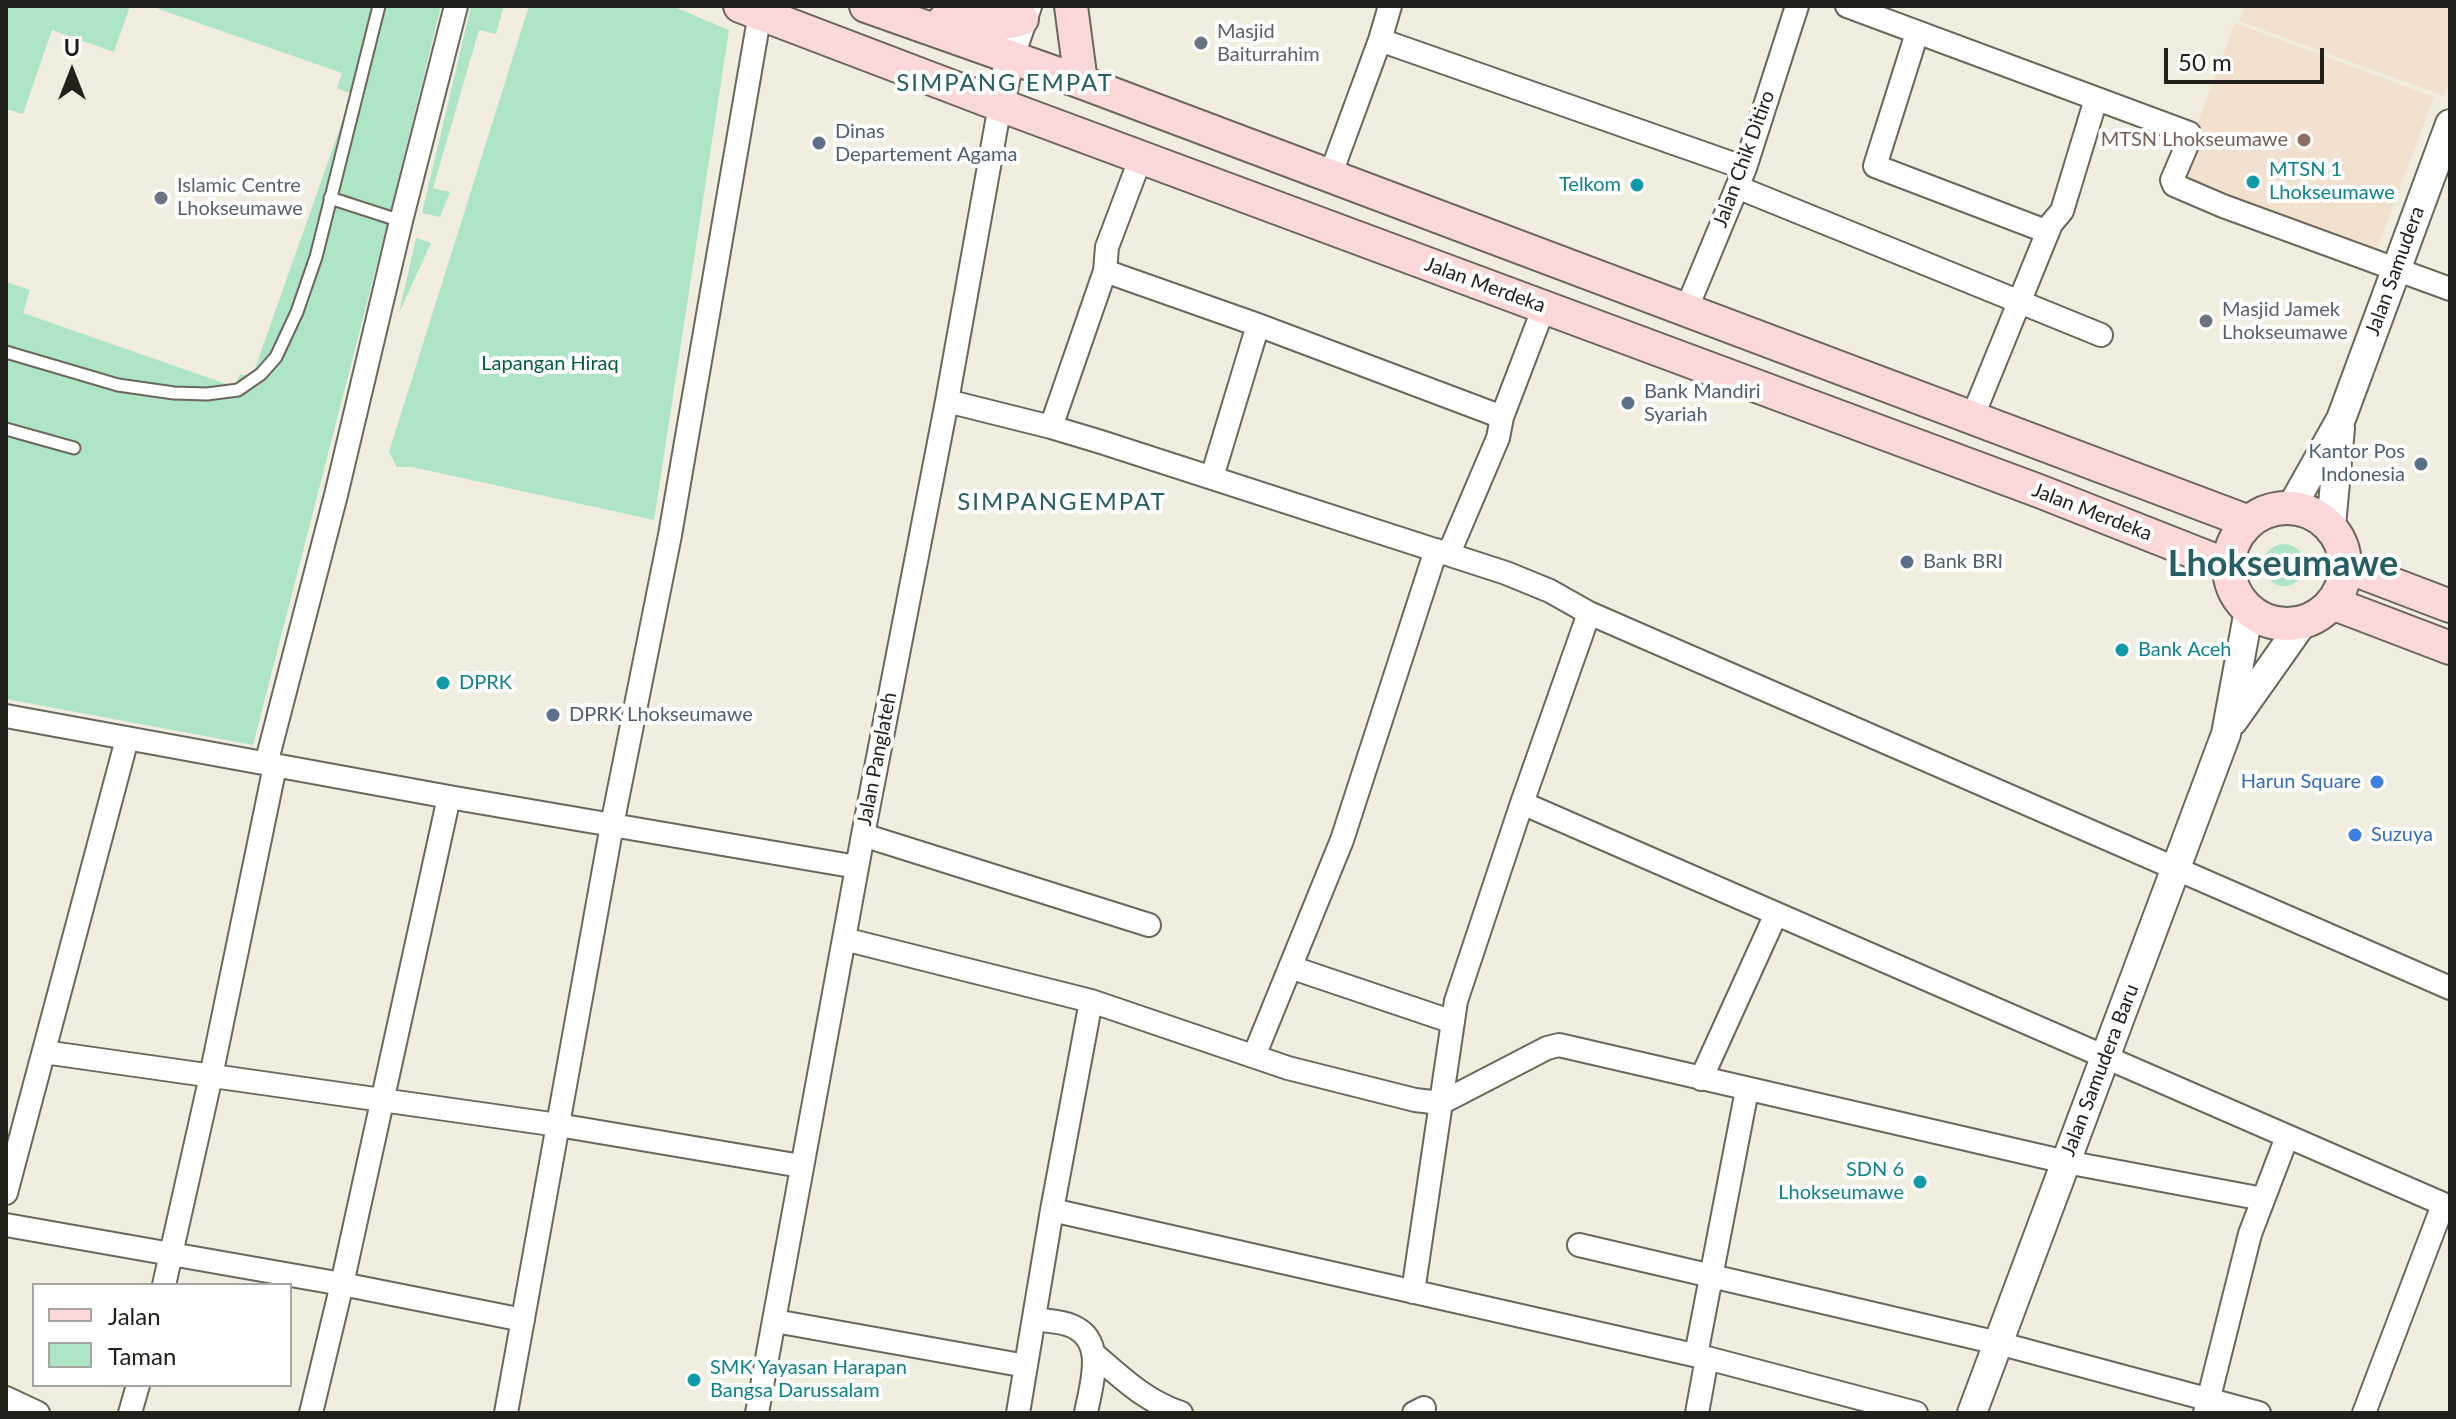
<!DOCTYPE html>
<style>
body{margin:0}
#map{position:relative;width:2456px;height:1419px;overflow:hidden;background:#f1eee0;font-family:Lato,sans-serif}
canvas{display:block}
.frame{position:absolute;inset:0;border:8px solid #21201b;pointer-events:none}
.legend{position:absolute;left:32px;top:1283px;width:260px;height:104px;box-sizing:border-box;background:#fff;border:2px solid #a6a6a4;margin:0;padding:10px 14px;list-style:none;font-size:24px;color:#21201b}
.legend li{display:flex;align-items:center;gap:16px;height:40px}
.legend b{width:40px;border:2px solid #a6a6a4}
.north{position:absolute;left:32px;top:32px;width:80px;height:80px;-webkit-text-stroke:6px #fff;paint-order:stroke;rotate:0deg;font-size:22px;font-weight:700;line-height:32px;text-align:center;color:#21201b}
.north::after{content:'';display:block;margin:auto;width:28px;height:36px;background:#21201b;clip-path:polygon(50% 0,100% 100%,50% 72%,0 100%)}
.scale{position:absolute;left:2164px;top:48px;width:160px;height:36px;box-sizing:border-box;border:4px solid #21201b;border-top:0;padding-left:10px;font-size:24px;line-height:28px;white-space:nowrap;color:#21201b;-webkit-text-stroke:6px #fff;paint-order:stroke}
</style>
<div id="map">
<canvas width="2456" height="1419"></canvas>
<div class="frame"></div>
<ul class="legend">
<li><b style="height:10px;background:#fcd9d8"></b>Jalan</li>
<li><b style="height:22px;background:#aee5c5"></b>Taman</li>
</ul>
<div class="north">U</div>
<div class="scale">50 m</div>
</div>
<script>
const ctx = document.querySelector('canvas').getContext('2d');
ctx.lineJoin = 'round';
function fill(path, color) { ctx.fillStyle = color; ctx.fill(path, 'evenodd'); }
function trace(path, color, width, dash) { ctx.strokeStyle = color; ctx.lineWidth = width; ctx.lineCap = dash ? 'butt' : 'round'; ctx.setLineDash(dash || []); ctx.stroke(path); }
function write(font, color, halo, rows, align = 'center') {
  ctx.font = font + ' Lato,sans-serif'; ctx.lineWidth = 8; ctx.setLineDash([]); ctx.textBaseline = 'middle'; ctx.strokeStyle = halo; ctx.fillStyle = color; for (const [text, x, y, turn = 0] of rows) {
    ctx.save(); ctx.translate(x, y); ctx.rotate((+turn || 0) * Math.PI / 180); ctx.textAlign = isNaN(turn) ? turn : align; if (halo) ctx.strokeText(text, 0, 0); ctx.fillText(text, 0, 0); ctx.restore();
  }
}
fill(new Path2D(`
 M 2245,6 L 2450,6 L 2450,82 L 2444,96 L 2239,21 Z
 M 2235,23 L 2434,97 L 2374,257 L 2175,184 Z`), '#f2e1cf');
fill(new Path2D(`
 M 6,6 L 130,6 L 114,52 L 52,30 L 23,114 L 6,109 Z
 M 150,6 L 441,6 L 388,221 L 253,745 L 6,699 L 6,282 L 30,290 L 23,313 L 235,387 L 240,374 L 252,377 L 352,94 L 337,88 L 342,73 Z
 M 471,6 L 504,6 L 496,34 L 479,30 L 433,188 L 450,192 L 440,217 L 422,213 Z
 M 529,6 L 672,6 L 729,30 L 654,520 L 412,467 L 397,467 L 389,452 Z
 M 416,238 L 431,243 L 399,313 Z
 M2263 565a21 21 0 1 1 42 0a21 21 0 1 1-42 0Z`), '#aee5c5');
const service = new Path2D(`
 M 330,198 L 401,221
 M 6,352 L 118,385 L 174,393 L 207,394 L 238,390 L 261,374 L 276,357 L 297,312 L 316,257 L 379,6
 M 6,429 L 74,448`);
const minor = new Path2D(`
 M 1847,6 L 2189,133 L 2190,138 L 2172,180 L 2174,185 L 2223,206 L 2450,289
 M 1917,33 L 1875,166 L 2048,232
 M 1380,40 L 1745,168
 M 1330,176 L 1380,40 L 1390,6
 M 1737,187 L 2101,335
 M 1105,271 L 1258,325 L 1502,417
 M 1686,310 L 1745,168 L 1797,6
 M 947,401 L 1051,427 L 1101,442 L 1506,573 L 1550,591 L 1589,613 L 2450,988
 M 1972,418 L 2051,224 L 2062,211 L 2096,99
 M 1051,427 L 1105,271 L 1107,247 L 1141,157
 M 1212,477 L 1258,325
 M 1449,553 L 1498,438 L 1502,417 L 1544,307
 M 6,716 L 449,797 L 857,867
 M 266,764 L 336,495 L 401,221 L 456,6
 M 1522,803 L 2450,1207
 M 863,835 L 1149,925
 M 844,939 L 1091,1001 L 1288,1068 L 1415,1100 L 1441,1103 L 1547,1048 L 1559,1045 L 2066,1162 L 2263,1199
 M 1290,967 L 1453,1022
 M 44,1052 L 558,1125 L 801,1166
 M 1254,1056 L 1342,840 L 1436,550
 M 1701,1079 L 1776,914
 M 6,1193 L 127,739
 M 1052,1210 L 1091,1001
 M 6,1225 L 342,1284 L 523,1320
 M 1579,1245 L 1998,1343 L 2259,1413
 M 164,1285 L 211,1076 L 275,766
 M 1413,1292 L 1456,1001 L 1522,803 L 1589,613
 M 1034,1319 C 1046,1321 1061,1321 1072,1326 C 1107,1341 1091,1385 1086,1413
 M 775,1321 L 1026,1366
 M 1094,1354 C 1123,1379 1144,1400 1181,1413
 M 1696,1355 L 1747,1090
 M 6,1398 L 38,1413
 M 130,1413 L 138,1385
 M 311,1413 L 342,1284 L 449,797
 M 506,1413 L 612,825 L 670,535 L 760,13
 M 757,1413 L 863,835 L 947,401 L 1000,105
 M 1018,1413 L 1052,1210 L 1707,1358 L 1916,1413
 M 1414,1413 L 1424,1408
 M 1697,1413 L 1707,1358
 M 2205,1413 L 2250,1234 L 2287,1137
 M 2364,1413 L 2443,1205`);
const tertiary = new Path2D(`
 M 1000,105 L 1010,56 L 1027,6
 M 2291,508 L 2341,419 L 2450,124
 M 2331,526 L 2340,428
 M 2233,721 L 2303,622
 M 1972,1413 L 2226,734 L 2249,610`);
const secondary = new Path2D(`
 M 740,6 L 1000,105 L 2039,491 L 2229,566
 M 866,6 L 1081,82 L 2249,522
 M 1071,6 L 1081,82
 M 945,19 C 972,23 996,27 1022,19
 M2229 566a58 58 0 1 1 116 0a58 58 0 1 1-116 0Z
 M 2345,566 L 2450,606
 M 2332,603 L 2450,648`);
trace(service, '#6a675b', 15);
trace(minor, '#6a675b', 26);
trace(tertiary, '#6a675b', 32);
trace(secondary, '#6a675b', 36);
trace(service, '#fff', 11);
trace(minor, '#fff', 22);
trace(tertiary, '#fff', 28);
trace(secondary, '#fcd9d8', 32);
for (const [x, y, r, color] of [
 [1201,43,8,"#6b7280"],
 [2304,140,8,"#8d6e63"],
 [819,143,8,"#5c6f8a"],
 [2253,182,8,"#0f9aa8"],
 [1637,185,8,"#0f9aa8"],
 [161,198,8,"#6b7280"],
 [2206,321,8,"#6b7280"],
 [1628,403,8,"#5c6f8a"],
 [2421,464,8,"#5c6f8a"],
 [1907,562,8,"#5c6f8a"],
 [2122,650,8,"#0f9aa8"],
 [443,683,8,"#0f9aa8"],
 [553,715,8,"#5c6f8a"],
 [2377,782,8,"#3f7fe0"],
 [2355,835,8,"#3f7fe0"],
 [1920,1182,8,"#0f9aa8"],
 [694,1380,8,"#0f9aa8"]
]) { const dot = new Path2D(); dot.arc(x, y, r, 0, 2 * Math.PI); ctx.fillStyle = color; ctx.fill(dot); trace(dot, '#fff', 3); }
write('20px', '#5b616d', '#fff', [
 ["Masjid",1217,32],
 ["Baiturrahim",1217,55],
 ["Islamic Centre",177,186],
 ["Lhokseumawe",177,209],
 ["Masjid Jamek",2222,310],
 ["Lhokseumawe",2222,333]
], 'left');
write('20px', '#4e5e75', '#fff', [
 ["Dinas",835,132],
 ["Departement Agama",835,155],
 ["Bank Mandiri",1644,392],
 ["Syariah",1644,415],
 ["Kantor Pos",2405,452,"right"],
 ["Indonesia",2405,475,"right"],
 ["Bank BRI",1923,562],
 ["DPRK Lhokseumawe",569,715]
], 'left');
write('20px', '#785e54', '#fff', [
 ["MTSN Lhokseumawe",2288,140]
], 'right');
write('20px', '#21201b', '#fff', [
 ["Jalan Chik Ditiro",1744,159,-70],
 ["Jalan Samudera",2395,271,-70],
 ["Jalan Merdeka",1485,285,20],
 ["Jalan Merdeka",2092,512,21],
 ["Jalan Panglateh",877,759,-79],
 ["Jalan Samudera Baru",2100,1070,-69]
]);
write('20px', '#0d838f', '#fff', [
 ["MTSN 1",2269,170],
 ["Lhokseumawe",2269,193],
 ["Telkom",1621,185,"right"],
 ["Bank Aceh",2138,650],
 ["DPRK",459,683],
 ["SDN 6",1904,1170,"right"],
 ["Lhokseumawe",1904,1193,"right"],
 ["SMK Yayasan Harapan",710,1368],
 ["Bangsa Darussalam",710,1391]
], 'left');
write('20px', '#025e3a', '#fff', [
 ["Lapangan Hiraq",550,364]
]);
write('20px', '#366cbe', '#fff', [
 ["Harun Square",2361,782],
 ["Suzuya",2371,835,"left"]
], 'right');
ctx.letterSpacing = '2px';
write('24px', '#255f64', '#fff', [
 ["SIMPANG EMPAT",1005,83],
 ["SIMPANGEMPAT",1062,502]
]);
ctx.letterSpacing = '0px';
write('bold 36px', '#255f64', '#fff', [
 ["Lhokseumawe",2283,564]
]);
</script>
